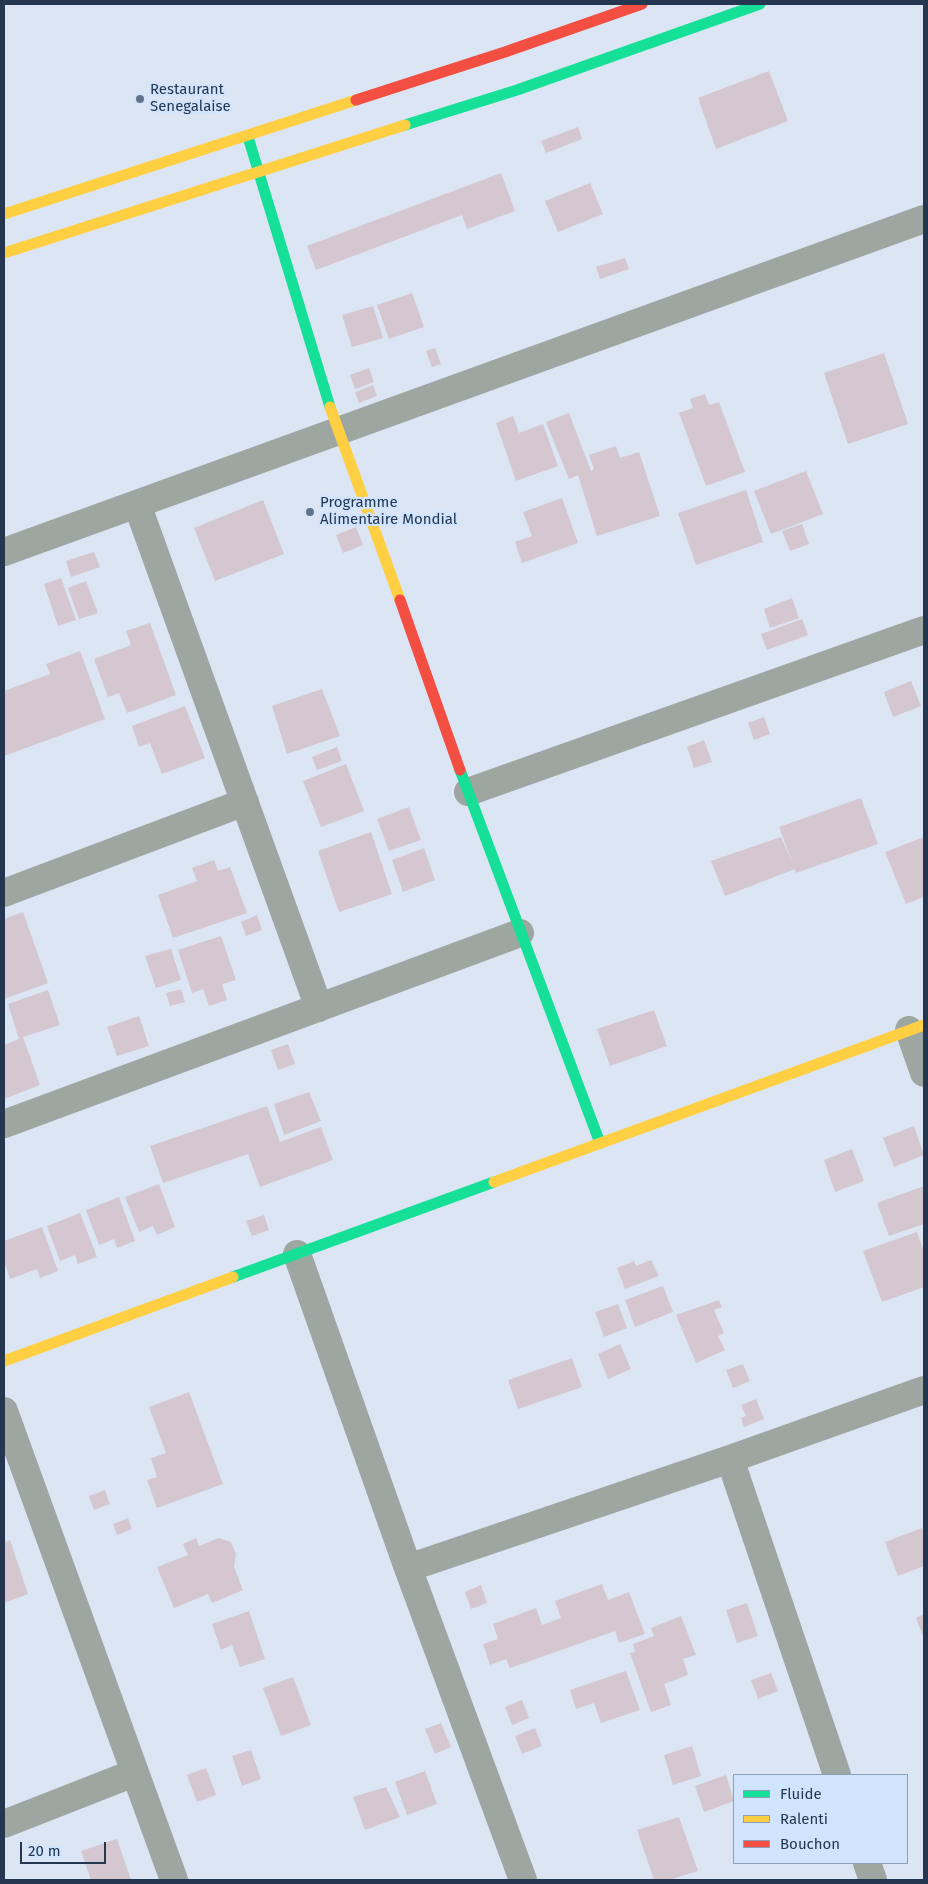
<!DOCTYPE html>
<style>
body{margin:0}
#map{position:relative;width:928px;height:1884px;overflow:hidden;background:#dce5f4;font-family:"Fira Sans",sans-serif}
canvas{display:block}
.frame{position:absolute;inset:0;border:5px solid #243650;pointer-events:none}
.legend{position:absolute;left:733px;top:1774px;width:175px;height:90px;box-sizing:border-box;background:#d1e4fe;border:1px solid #8c9eb8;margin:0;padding:6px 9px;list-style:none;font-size:15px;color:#243650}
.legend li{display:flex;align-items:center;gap:10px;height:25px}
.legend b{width:25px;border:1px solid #8c9eb8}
.scale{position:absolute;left:20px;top:1842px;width:86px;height:22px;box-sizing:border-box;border:2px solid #243650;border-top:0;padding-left:6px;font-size:15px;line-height:18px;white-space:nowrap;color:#243650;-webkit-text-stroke:4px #d1e4fe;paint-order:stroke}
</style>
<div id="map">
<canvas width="928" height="1884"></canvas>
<div class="frame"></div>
<ul class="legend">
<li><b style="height:6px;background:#16e098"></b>Fluide</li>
<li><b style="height:6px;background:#ffcf43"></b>Ralenti</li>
<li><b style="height:6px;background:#f24e42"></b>Bouchon</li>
</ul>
<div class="scale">20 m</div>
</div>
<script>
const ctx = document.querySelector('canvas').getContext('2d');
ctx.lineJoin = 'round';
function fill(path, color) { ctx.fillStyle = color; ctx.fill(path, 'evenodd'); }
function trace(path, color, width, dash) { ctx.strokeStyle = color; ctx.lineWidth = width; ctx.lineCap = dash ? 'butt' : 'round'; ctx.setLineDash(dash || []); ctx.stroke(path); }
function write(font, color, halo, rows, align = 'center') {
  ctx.font = font + ' "Fira Sans",sans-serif'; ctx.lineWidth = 4.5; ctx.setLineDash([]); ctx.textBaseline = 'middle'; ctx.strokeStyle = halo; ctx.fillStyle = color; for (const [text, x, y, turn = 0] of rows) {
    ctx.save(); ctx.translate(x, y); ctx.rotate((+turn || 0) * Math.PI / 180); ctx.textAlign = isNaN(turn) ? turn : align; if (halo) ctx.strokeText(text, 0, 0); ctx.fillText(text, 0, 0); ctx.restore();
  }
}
fill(new Path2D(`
 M 769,71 L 788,121 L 716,149 L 698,98 Z
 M 578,127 L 582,139 L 546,153 L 541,141 Z
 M 501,173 L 515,211 L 467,229 L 462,215 L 316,270 L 307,246 Z
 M 590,183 L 603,214 L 558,232 L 545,201 Z
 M 625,258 L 629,269 L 600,279 L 596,267 Z
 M 412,293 L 424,327 L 389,339 L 377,305 Z
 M 373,306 L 383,338 L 352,347 L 342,315 Z
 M 435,348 L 441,364 L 432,367 L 426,351 Z
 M 884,353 L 908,424 L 848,444 L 824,373 Z
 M 369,368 L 374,382 L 355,389 L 350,375 Z
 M 373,385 L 377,396 L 359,403 L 355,392 Z
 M 705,394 L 709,405 L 719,402 L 745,472 L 706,486 L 679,413 L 693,408 L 690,399 Z
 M 569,413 L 591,471 L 594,469 L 589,455 L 616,446 L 620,458 L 639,452 L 660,516 L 597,536 L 578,475 L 569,479 L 546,422 Z
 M 513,416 L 519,433 L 543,424 L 558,466 L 516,481 L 496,423 Z
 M 806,471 L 823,514 L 771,534 L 754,491 Z
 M 746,490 L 763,542 L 696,565 L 678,513 Z
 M 562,498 L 578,543 L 522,563 L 515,542 L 532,536 L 523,512 Z
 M 263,500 L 284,554 L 215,581 L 194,528 Z
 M 802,524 L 809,544 L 790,551 L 782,531 Z
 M 356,527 L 363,545 L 343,553 L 336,535 Z
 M 94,552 L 100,567 L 71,577 L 66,561 Z
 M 61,578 L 76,620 L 58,626 L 44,584 Z
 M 86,581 L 98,613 L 79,619 L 68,588 Z
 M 792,598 L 799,618 L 770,628 L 764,609 Z
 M 802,619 L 808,635 L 767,650 L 761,634 Z
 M 150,623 L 176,695 L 127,713 L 119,693 L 108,697 L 94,659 L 131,645 L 126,631 Z
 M 80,651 L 105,719 L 4,756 L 4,691 L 50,674 L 46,664 Z
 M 911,681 L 921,706 L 893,717 L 884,692 Z
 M 322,689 L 340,736 L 287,754 L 272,706 Z
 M 185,706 L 205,758 L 162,774 L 150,743 L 139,747 L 132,726 Z
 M 764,717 L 770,734 L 754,740 L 748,723 Z
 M 704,740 L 712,762 L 694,768 L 687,747 Z
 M 337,747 L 342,761 L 317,770 L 312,757 Z
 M 346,764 L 364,811 L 321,827 L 303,781 Z
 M 861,798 L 878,844 L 796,873 L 795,869 L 725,896 L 711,861 L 781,837 L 793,864 L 779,827 Z
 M 409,807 L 421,840 L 389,851 L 377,819 Z
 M 371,832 L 392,894 L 339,912 L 318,851 Z
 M 924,837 L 924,897 L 906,904 L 885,852 Z
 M 424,848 L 435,880 L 403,892 L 392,860 Z
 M 214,860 L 218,871 L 230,867 L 247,913 L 173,938 L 158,895 L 197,881 L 192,868 Z
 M 23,912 L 48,983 L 4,999 L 4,919 Z
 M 257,915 L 262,930 L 246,936 L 241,922 Z
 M 221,936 L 236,980 L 222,984 L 227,1000 L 209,1006 L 203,989 L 192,993 L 178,950 Z
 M 171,949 L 181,980 L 156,988 L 145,956 Z
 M 181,989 L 185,1002 L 170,1006 L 166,993 Z
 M 48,990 L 60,1025 L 23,1037 L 40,1085 L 4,1099 L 4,1045 L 19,1039 L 8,1004 Z
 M 654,1010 L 667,1046 L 610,1066 L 597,1029 Z
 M 139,1016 L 149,1046 L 117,1056 L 107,1027 Z
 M 288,1044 L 295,1064 L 278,1070 L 271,1050 Z
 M 309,1092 L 321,1121 L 284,1135 L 274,1104 Z
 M 267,1106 L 280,1142 L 321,1127 L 333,1160 L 260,1187 L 248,1154 L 163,1183 L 150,1146 Z
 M 914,1126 L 924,1155 L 894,1167 L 883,1138 Z
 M 852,1149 L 864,1181 L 835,1192 L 824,1160 Z
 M 159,1184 L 175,1227 L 157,1235 L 153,1226 L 139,1232 L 125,1197 Z
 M 924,1186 L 924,1224 L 889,1236 L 877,1203 Z
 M 119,1197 L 135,1241 L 117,1248 L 114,1239 L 99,1245 L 86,1210 Z
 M 80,1213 L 97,1257 L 78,1264 L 75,1255 L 60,1261 L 47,1226 Z
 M 264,1215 L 269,1230 L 252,1236 L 246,1221 Z
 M 42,1227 L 58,1271 L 40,1278 L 37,1269 L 10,1279 L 4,1261 L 4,1241 Z
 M 917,1232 L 924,1252 L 924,1287 L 882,1302 L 863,1251 Z
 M 651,1260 L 659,1276 L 625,1289 L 617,1268 L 634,1261 L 636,1266 Z
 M 663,1286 L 673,1312 L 635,1327 L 625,1300 Z
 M 719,1300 L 722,1307 L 714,1310 L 724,1333 L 718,1336 L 725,1350 L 696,1363 L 676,1315 Z
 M 618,1304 L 627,1328 L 604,1337 L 595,1312 Z
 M 620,1344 L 631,1369 L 608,1379 L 598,1354 Z
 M 572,1358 L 582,1387 L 518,1409 L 508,1380 Z
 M 743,1364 L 750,1381 L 733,1388 L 726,1370 Z
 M 189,1392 L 223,1484 L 157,1508 L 147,1480 L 157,1477 L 151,1458 L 166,1453 L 149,1407 Z
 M 756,1399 L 764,1419 L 744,1427 L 741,1418 L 746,1416 L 741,1405 Z
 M 105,1490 L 110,1504 L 94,1510 L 89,1496 Z
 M 128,1518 L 132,1529 L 117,1535 L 113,1524 Z
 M 922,1528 L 924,1534 L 924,1566 L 898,1576 L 885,1542 Z
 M 4,1537 L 6,1542 L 10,1540 L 28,1594 L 4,1603 Z
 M 196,1538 L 199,1546 L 219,1538 L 231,1542 L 236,1554 L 234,1567 L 243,1590 L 212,1603 L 208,1594 L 174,1608 L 157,1567 L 188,1555 L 183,1544 Z
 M 602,1584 L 608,1600 L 629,1592 L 645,1634 L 619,1643 L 615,1631 L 510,1668 L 506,1659 L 490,1665 L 483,1644 L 498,1639 L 493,1624 L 536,1608 L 542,1625 L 561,1618 L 555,1601 Z
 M 481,1585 L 487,1603 L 471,1609 L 465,1592 Z
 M 747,1603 L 758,1636 L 737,1643 L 726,1610 Z
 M 249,1611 L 265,1659 L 240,1667 L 232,1645 L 221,1650 L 212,1624 Z
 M 924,1614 L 924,1639 L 916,1618 Z
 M 681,1616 L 696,1655 L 683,1659 L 688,1675 L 664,1684 L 671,1705 L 651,1712 L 630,1653 L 635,1652 L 633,1644 L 654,1636 L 651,1628 Z
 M 626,1671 L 640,1710 L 601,1723 L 594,1703 L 576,1709 L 570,1690 Z
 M 771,1673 L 778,1691 L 758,1699 L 751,1680 Z
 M 293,1677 L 311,1725 L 281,1736 L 263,1688 Z
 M 522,1700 L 529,1718 L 512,1725 L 505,1707 Z
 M 441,1723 L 451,1747 L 435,1754 L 425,1729 Z
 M 535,1728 L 542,1746 L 522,1754 L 515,1736 Z
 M 692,1746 L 701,1776 L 673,1785 L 664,1755 Z
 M 251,1750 L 261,1779 L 242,1786 L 232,1756 Z
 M 206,1768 L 216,1795 L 197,1802 L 187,1775 Z
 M 425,1771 L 437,1804 L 407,1815 L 395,1782 Z
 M 726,1775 L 734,1801 L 704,1812 L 695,1786 Z
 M 386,1787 L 400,1817 L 365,1830 L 353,1797 Z
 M 679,1817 L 698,1871 L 669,1880 L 654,1880 L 637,1830 Z
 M 117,1839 L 131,1880 L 91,1880 L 81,1851 Z`), '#d4c7cf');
trace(new Path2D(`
 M 137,504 L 319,1008
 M 4,552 L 924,219
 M 468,792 L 924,630
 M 4,893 L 245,802
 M 909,1030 L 924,1073
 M 4,1124 L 520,933
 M 297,1254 L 408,1568 L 523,1880
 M 4,1411 L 174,1880
 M 730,1459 L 837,1775
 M 408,1568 L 730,1459 L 924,1390
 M 4,1824 L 134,1773
 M 867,1863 L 873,1880`), '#9da6a1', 28);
trace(new Path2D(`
 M 405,125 L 517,90 L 760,4
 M 248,137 L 330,407
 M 460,770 L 600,1143
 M 233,1277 L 494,1182`), '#16e098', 11);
trace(new Path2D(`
 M 4,214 L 356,100
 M 4,253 L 405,125
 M 330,407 L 400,600
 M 494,1182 L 924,1025
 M 4,1361 L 233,1277`), '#ffcf43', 11);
trace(new Path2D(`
 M 356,100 L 505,52 L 642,4
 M 400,600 L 460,770`), '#f24e42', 11);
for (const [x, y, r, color] of [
 [140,99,5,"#647389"],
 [310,512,5,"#647389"]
]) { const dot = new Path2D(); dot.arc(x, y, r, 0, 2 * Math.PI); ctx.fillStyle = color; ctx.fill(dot); trace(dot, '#d1e4fe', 2); }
write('15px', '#243650', '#d1e4fe', [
 ["Restaurant",150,90],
 ["Senegalaise",150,107],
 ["Programme",320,503],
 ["Alimentaire Mondial",320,520]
], 'left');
</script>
